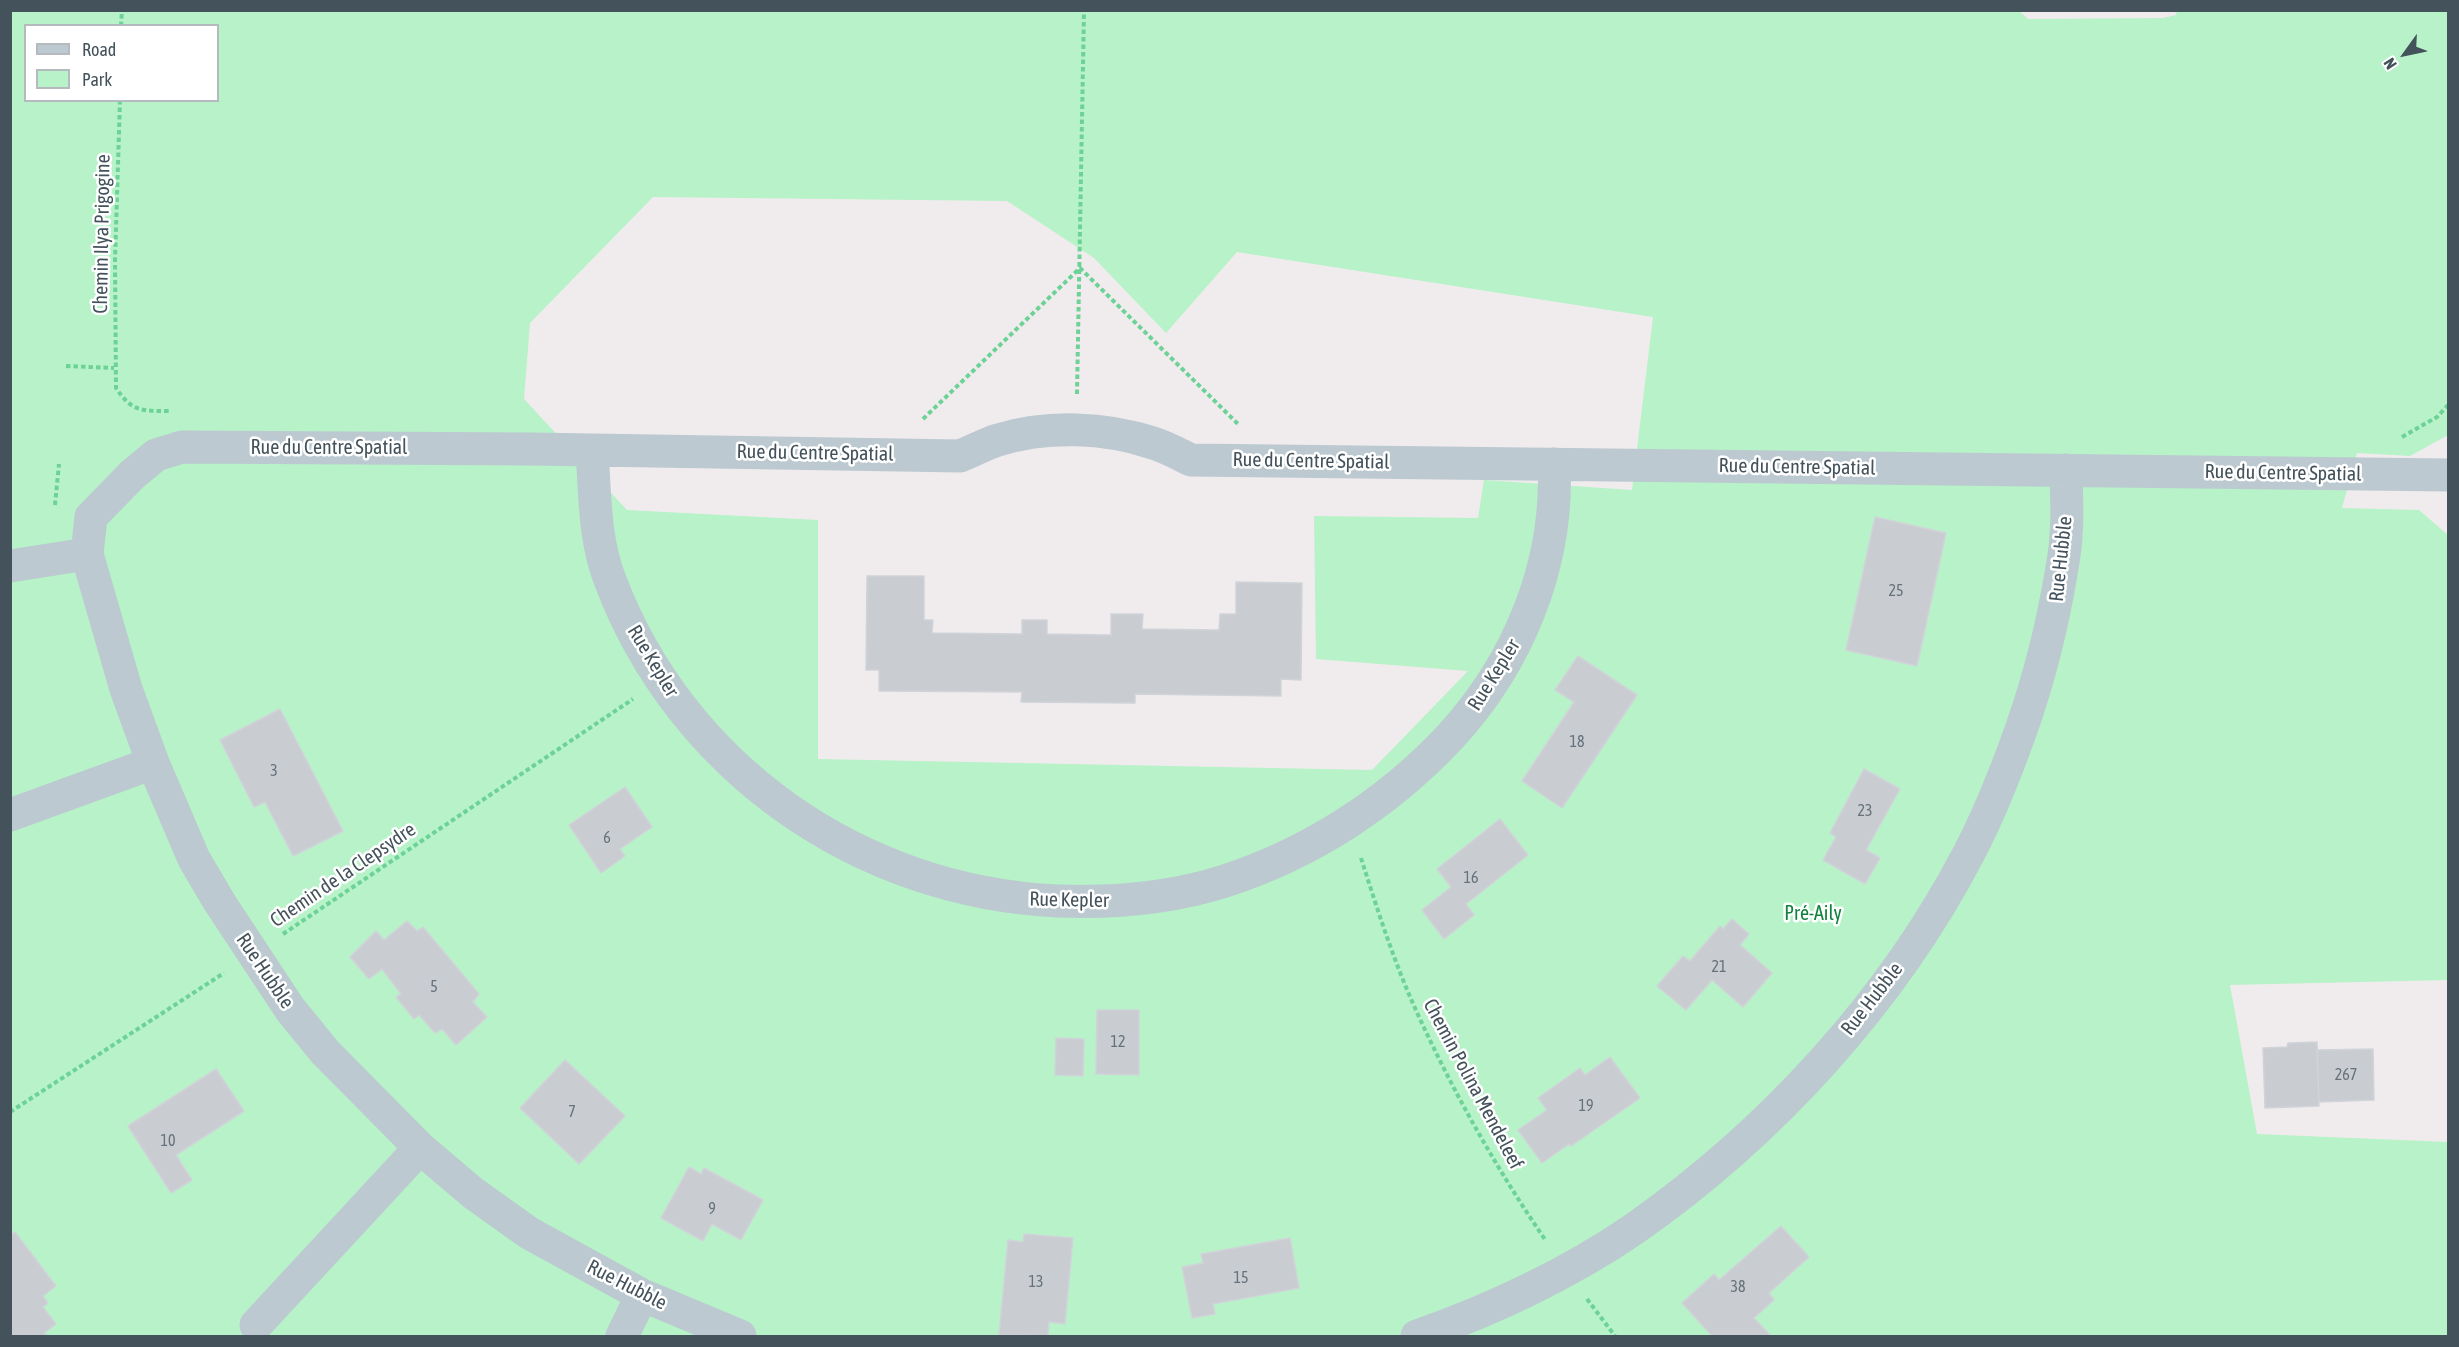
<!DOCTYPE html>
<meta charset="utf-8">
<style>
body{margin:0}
#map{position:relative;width:2459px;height:1347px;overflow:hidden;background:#f0eced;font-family:"Asap Condensed",sans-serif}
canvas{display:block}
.frame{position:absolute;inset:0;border:12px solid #44535b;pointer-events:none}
.legend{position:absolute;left:24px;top:24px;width:195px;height:78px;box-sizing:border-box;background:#fff;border:2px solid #b4babd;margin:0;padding:8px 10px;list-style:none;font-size:18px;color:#44535b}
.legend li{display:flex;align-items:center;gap:12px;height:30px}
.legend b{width:30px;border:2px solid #b4babd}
.north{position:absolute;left:2375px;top:24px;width:60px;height:60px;-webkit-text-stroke:4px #fff;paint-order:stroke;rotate:237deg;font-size:16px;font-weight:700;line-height:24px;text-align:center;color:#44535b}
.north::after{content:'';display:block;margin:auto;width:21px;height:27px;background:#44535b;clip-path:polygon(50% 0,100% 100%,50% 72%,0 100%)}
</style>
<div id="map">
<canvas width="2459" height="1347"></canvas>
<div class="frame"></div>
<ul class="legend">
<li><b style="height:8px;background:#bcc9d0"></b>Road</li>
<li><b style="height:16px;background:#b7f2c8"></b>Park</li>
</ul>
<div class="north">N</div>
</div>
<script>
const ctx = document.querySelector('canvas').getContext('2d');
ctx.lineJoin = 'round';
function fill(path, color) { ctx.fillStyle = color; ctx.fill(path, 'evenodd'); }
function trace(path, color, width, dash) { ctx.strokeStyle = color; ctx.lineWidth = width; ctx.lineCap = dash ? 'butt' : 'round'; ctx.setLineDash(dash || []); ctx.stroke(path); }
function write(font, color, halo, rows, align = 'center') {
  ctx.font = font + ' "Asap Condensed",sans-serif'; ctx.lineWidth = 5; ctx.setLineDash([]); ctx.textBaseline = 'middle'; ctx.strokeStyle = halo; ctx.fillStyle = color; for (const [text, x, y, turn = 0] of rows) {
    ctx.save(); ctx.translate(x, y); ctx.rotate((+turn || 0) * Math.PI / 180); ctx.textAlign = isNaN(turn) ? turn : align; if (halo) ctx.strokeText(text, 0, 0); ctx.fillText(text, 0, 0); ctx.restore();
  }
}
fill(new Path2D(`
 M 2018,10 L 2028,19 L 2163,18 L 2176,15 L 2177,10 L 2448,11 L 2448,435 L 2410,456 L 2357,453 L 2342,508 L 2419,510 L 2448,535 L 2448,980 L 2230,985 L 2257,1134 L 2448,1142 L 2448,1336 L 11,1336 L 10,11 ZM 26,26 L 218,26 L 218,100 L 26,100 ZM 653,197 L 1007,201 L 1094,258 L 1166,333 L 1237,252 L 1653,317 L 1632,490 L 1484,480 L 1478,518 L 1314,516 L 1316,659 L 1468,671 L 1372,770 L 818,759 L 818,520 L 627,510 L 524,399 L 530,323 Z`), '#b7f2c8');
const building = new Path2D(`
 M 1875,517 L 1946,533 L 1917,666 L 1846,650 Z
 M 867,576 L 924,576 L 924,620 L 933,620 L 932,633 L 1022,634 L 1022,620 L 1047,620 L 1047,634 L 1111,635 L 1111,614 L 1143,614 L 1142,629 L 1219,630 L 1220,614 L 1236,614 L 1236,582 L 1302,583 L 1301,680 L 1281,679 L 1281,696 L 1135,694 L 1135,703 L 1021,702 L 1022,692 L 879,691 L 879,670 L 866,670 Z
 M 1578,656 L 1637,695 L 1562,808 L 1522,781 L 1574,702 L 1555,690 Z
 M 280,709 L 343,831 L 293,856 L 265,802 L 254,807 L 220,740 Z
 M 1864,769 L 1900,789 L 1866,850 L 1880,858 L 1865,884 L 1823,860 L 1836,837 L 1830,833 Z
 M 625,787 L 652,827 L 620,849 L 625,856 L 601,873 L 569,825 Z
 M 1500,819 L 1528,855 L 1466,904 L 1474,915 L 1444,939 L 1422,910 L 1451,887 L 1437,869 Z
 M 1732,919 L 1749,934 L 1740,945 L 1772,973 L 1743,1007 L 1712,980 L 1686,1010 L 1657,986 L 1683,956 L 1690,961 L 1720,926 L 1723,929 Z
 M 407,921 L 417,931 L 423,927 L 479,994 L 473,1002 L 487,1017 L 456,1045 L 442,1029 L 435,1033 L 419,1015 L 414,1019 L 396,997 L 401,994 L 382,969 L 369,979 L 350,957 L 376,931 L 384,940 Z
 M 1097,1010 L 1139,1010 L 1139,1075 L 1096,1074 Z
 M 1056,1038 L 1084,1039 L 1083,1076 L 1055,1075 Z
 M 2317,1042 L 2319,1106 L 2265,1108 L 2263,1048 L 2287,1047 L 2288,1043 Z
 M 2373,1049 L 2374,1100 L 2319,1102 L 2317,1050 Z
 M 1610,1057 L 1640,1098 L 1571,1146 L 1569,1144 L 1542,1163 L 1518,1130 L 1547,1110 L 1538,1098 L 1580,1068 L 1585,1075 Z
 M 565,1060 L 625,1116 L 579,1164 L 520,1108 Z
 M 216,1069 L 244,1111 L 176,1155 L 192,1180 L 171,1193 L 128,1126 Z
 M 689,1167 L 701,1174 L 704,1168 L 763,1200 L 741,1240 L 712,1224 L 703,1241 L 661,1218 Z
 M 1781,1226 L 1809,1257 L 1769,1293 L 1774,1300 L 1754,1318 L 1771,1336 L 1712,1336 L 1682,1303 L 1714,1274 L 1719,1280 Z
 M 15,1232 L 56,1286 L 43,1296 L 48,1303 L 43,1307 L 56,1324 L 44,1333 L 47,1336 L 10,1336 L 10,1236 Z
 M 1024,1234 L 1073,1238 L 1065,1324 L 1049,1322 L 1048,1336 L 999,1335 L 1008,1240 L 1023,1242 Z
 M 1290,1238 L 1299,1288 L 1213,1304 L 1215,1314 L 1192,1318 L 1182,1267 L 1203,1263 L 1201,1254 Z`);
fill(building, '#c9cdd2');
trace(building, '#d0d4d9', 1.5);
trace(new Path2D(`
 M 121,26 L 122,10
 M 120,100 L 115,260 L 116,388 C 132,412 142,411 169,411
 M 66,366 L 114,368
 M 1077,394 L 1084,10
 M 923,419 L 1080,268 L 1238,424
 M 2402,437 L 2437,417 L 2448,405
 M 55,505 L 59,464
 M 1361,858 C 1376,905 1391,953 1411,999 C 1448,1083 1494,1165 1546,1241
 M 283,934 L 633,699
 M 10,1112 L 224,973
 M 1587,1299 L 1615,1336`), '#6cd296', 4, [4.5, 3]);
trace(new Path2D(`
 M 592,450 C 595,493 594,539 610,580 C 681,768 859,892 1058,901 C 1114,903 1172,898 1225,881 C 1311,853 1388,803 1450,737 C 1518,663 1559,565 1554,464
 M 10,566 L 87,554
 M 10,815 L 153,763
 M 256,1325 L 420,1148
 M 622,1336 L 642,1295
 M 740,1336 L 642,1295 L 529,1233 L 473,1193 L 420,1148 L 325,1052 L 290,1009 L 220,903 L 194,859 L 153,763 L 126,689 L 87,554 L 91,517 L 132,475 L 156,455 L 182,447 L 531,449 L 960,456 C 973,451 985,444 998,440 C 1047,425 1105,427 1153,443 C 1166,447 1179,454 1191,460 L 2448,475
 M 1417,1336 C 1490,1311 1570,1273 1634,1229 C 1771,1133 1892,1001 1969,853 C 1990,813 2006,772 2021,730 C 2039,679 2052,627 2061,574 C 2063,561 2066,547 2066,534 C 2068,513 2066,491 2066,470`), '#bcc9d0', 33);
write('16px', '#657279', null, [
 ["25",1896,591],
 ["18",1577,742],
 ["3",274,771],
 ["23",1865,811],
 ["6",607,838],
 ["16",1471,878],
 ["21",1719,967],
 ["5",434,987],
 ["12",1118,1042],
 ["267",2346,1075],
 ["19",1586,1106],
 ["7",572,1112],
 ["10",168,1141],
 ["9",712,1209],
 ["15",1241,1278],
 ["13",1036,1282],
 ["38",1738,1287]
]);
write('20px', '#44535b', '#fff', [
 ["Chemin Ilya Prigogine",102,234,-89],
 ["Rue du Centre Spatial",329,448],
 ["Rue du Centre Spatial",815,453,1],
 ["Rue du Centre Spatial",1311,461,1],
 ["Rue du Centre Spatial",1797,467,1],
 ["Rue du Centre Spatial",2283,473,1],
 ["Rue Hubble",2061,559,-84],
 ["Rue Kepler",653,661,59],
 ["Rue Kepler",1494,675,-58],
 ["Chemin de la Clepsydre",343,875,-34],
 ["Rue Kepler",1069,900,1],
 ["Rue Hubble",265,971,56],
 ["Rue Hubble",1872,999,-52],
 ["Chemin Polina Mendeleef",1473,1084,62],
 ["Rue Hubble",627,1285,27]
]);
write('20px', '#10823d', '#fff', [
 ["Pré-Aily",1813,914]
]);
</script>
